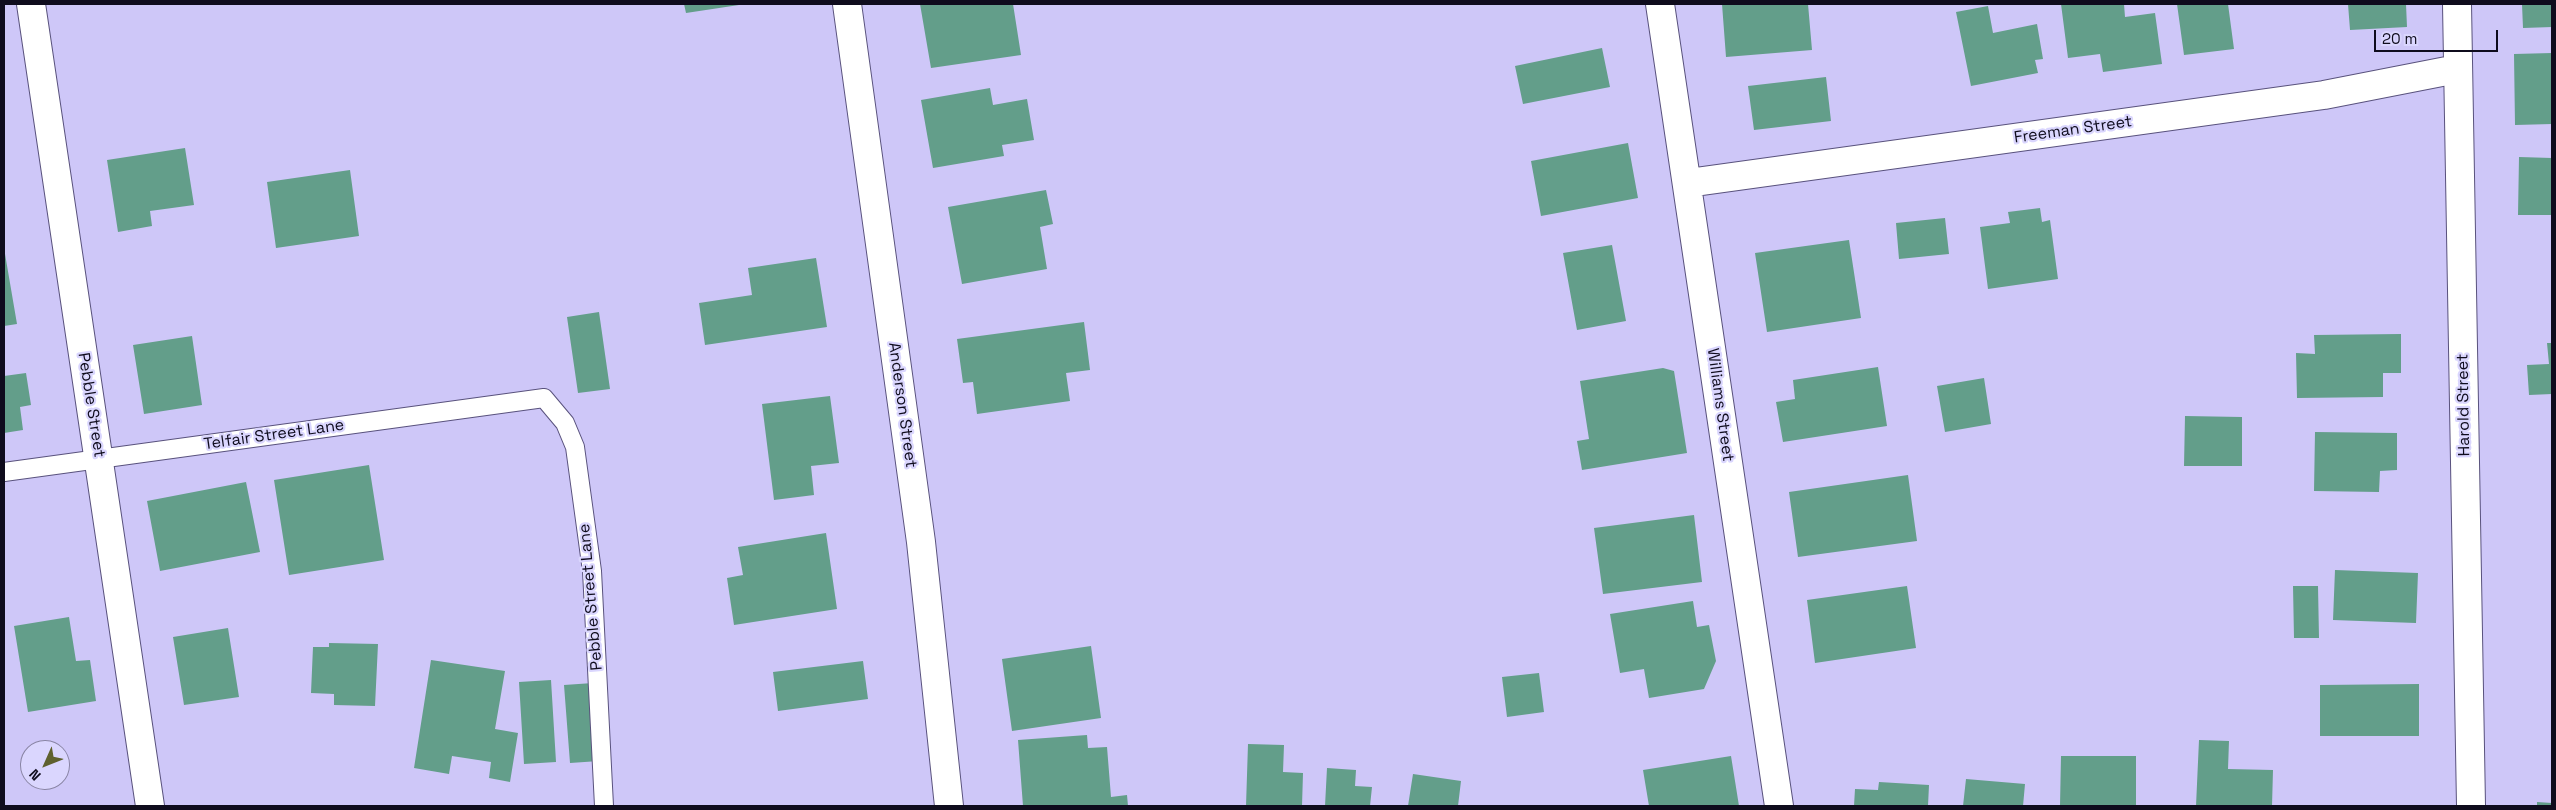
<!DOCTYPE html>
<style>
body{margin:0}
#map{position:relative;width:2556px;height:810px;overflow:hidden;background:#cec7f8;font-family:"Space Grotesk",sans-serif}
canvas{display:block}
.frame{position:absolute;inset:0;border:5px solid #0f0c1d;pointer-events:none}
.north{position:absolute;left:20px;top:740px;width:50px;height:50px;box-sizing:border-box;background:#dad6fe;border:1px solid #8985a4;border-radius:50%;rotate:226deg;font-size:14px;font-weight:700;line-height:20px;text-align:center;color:#0f0c1d}
.north::after{content:'';display:block;margin:auto;width:18px;height:22px;background:#5f612f;clip-path:polygon(50% 0,100% 100%,50% 72%,0 100%)}
.scale{position:absolute;left:2374px;top:30px;width:124px;height:22px;box-sizing:border-box;border:2px solid #0f0c1d;border-top:0;padding-left:6px;font-size:15px;line-height:18px;white-space:nowrap;color:#0f0c1d;-webkit-text-stroke:4px #dad6fe;paint-order:stroke}
</style>
<div id="map">
<canvas width="2556" height="810"></canvas>
<div class="frame"></div>
<div class="north">N</div>
<div class="scale">20 m</div>
</div>
<script>
const g = document.querySelector('canvas').getContext('2d');
g.lineJoin = 'round';
function fill(path, color) {
  g.fillStyle = color;
  g.fill(path, 'evenodd');
}
function shape(rows) {
  const path = new Path2D();
  for (const r of rows) {
    path.moveTo(r[0], r[1]);
    for (let i = 2; i < r.length; i += 2) path.lineTo(r[i], r[i + 1]);
  }
  return path;
}
function trace(path, color, width, dash) {
  g.strokeStyle = color;
  g.lineWidth = width;
  g.lineCap = dash ? 'butt' : 'round';
  g.setLineDash(dash || []);
  g.stroke(path);
}
function label(font, color, halo, rows, align = 'center') {
  g.font = font + ' "Space Grotesk",sans-serif';
  g.lineWidth = 4.5;
  g.setLineDash([]);
  g.textBaseline = 'middle';
  g.strokeStyle = halo;
  g.fillStyle = color;
  for (const [text, x, y, turn = 0] of rows) {
    g.save();
    g.translate(x, y);
    g.rotate((+turn || 0) * Math.PI / 180);
    g.textAlign = isNaN(turn) ? turn : align;
    if (halo) g.strokeText(text, 0, 0);
    g.fillText(text, 0, 0);
    g.restore();
  }
}
const building = shape([
 [684,4,739,4,739,5,686,13],
 [920,4,1013,4,1021,55,931,68],
 [1722,4,1808,4,1812,50,1726,57],
 [2061,4,2124,4,2125,17,2155,13,2162,64,2103,72,2100,54,2068,58],
 [2177,4,2228,4,2234,49,2184,55],
 [2348,4,2406,4,2407,27,2350,30],
 [2522,4,2552,4,2552,27,2523,28],
 [1988,6,1993,33,2037,24,2043,59,2035,60,2038,73,1971,86,1956,12],
 [1602,48,1610,87,1523,104,1515,66],
 [2552,53,2552,124,2515,125,2514,54],
 [1826,77,1831,121,1754,130,1748,86],
 [990,88,993,105,1027,99,1034,140,1002,145,1004,156,933,168,921,100],
 [1628,143,1638,198,1541,216,1531,161],
 [185,148,194,205,150,211,152,226,118,232,107,160],
 [2519,157,2552,158,2552,215,2518,215],
 [350,170,359,236,276,248,267,182],
 [1046,190,1053,224,1040,227,1047,269,962,284,948,207],
 [2040,208,2042,222,2050,220,2058,279,1988,289,1980,227,2010,223,2008,212],
 [1945,218,1949,254,1899,259,1896,223],
 [1849,240,1861,318,1767,332,1755,253],
 [1612,245,1626,321,1577,330,1563,253],
 [4,248,17,324,4,326],
 [816,258,827,327,705,345,699,303,752,295,748,268],
 [599,312,610,389,578,393,567,317],
 [1084,322,1090,370,1066,373,1070,401,977,414,973,382,963,383,957,339],
 [2401,334,2401,373,2383,373,2383,397,2297,398,2296,353,2315,354,2314,335],
 [192,336,202,405,144,414,133,345],
 [2547,343,2552,343,2552,394,2529,395,2527,365,2549,364],
 [1878,367,1887,426,1783,442,1776,402,1795,399,1793,380],
 [1663,368,1674,371,1687,453,1582,470,1577,441,1589,439,1580,381],
 [26,373,31,405,20,407,23,430,4,433,4,376],
 [1984,378,1991,424,1945,432,1937,386],
 [830,396,839,463,811,466,814,495,774,500,762,404],
 [2185,416,2242,417,2242,466,2184,466],
 [2315,432,2397,433,2397,470,2380,471,2379,492,2314,491],
 [369,465,384,560,289,575,274,480],
 [1908,475,1917,541,1798,557,1789,492],
 [246,482,260,552,160,571,147,501],
 [1694,515,1702,582,1603,594,1594,528],
 [826,533,837,609,734,625,727,578,743,575,738,547],
 [2335,570,2418,573,2416,623,2333,620],
 [1907,586,1916,648,1815,663,1807,600],
 [2293,586,2318,586,2319,638,2294,638],
 [1693,601,1697,627,1709,625,1716,661,1704,689,1649,698,1644,669,1620,673,1610,614],
 [69,617,76,661,90,660,96,701,28,712,14,626],
 [228,628,239,697,184,705,173,637],
 [329,643,378,644,375,706,334,705,334,694,311,693,313,647,329,647],
 [1091,646,1101,718,1012,731,1002,659],
 [431,660,505,671,495,729,518,733,510,782,489,778,491,762,452,756,449,774,414,768],
 [863,661,868,699,778,711,773,672],
 [1539,673,1544,712,1507,717,1502,677],
 [551,680,556,762,524,764,519,682],
 [593,683,599,761,570,763,564,685],
 [2419,684,2419,736,2320,736,2320,685],
 [1087,735,1088,748,1107,747,1111,797,1127,795,1128,806,1023,806,1018,740],
 [2199,740,2229,741,2228,769,2273,770,2272,806,2196,806],
 [1248,744,1284,745,1283,772,1303,773,1302,806,1246,806],
 [1731,756,1739,806,1649,806,1643,770],
 [2061,756,2136,756,2136,806,2060,806],
 [1327,768,1356,770,1355,786,1372,787,1370,806,1325,806],
 [1413,774,1461,781,1458,806,1408,806],
 [1966,779,2025,784,2023,806,1963,806],
 [1879,782,1929,785,1928,806,1854,806,1855,789,1878,790],
 [2537,802,2552,803,2552,806,2537,806]
]);
const service = shape([
 [4,472,544,398,565,423,575,447,592,571,604,806]
]);
const minor = shape([
 [31,4,150,806],
 [847,4,921,542,949,806],
 [1660,4,1779,806],
 [2457,4,2471,806],
 [1688,183,2324,95,2457,69]
]);
const streetNames = [
 ["Freeman Street",2073,130,-8],
 ["Pebble Street",91,405,81],
 ["Anderson Street",902,405,82],
 ["Williams Street",1720,405,82],
 ["Harold Street",2464,405,-91],
 ["Telfair Street Lane",274,435,-8],
 ["Pebble Street Lane",591,597,-95]
];
fill(building, '#639e8a');
trace(service, '#59527d', 20);
trace(minor, '#59527d', 30);
trace(service, '#fff', 18);
trace(minor, '#fff', 28);
label('16px', '#0f0c1d', '#dad6fe', streetNames);
</script>
